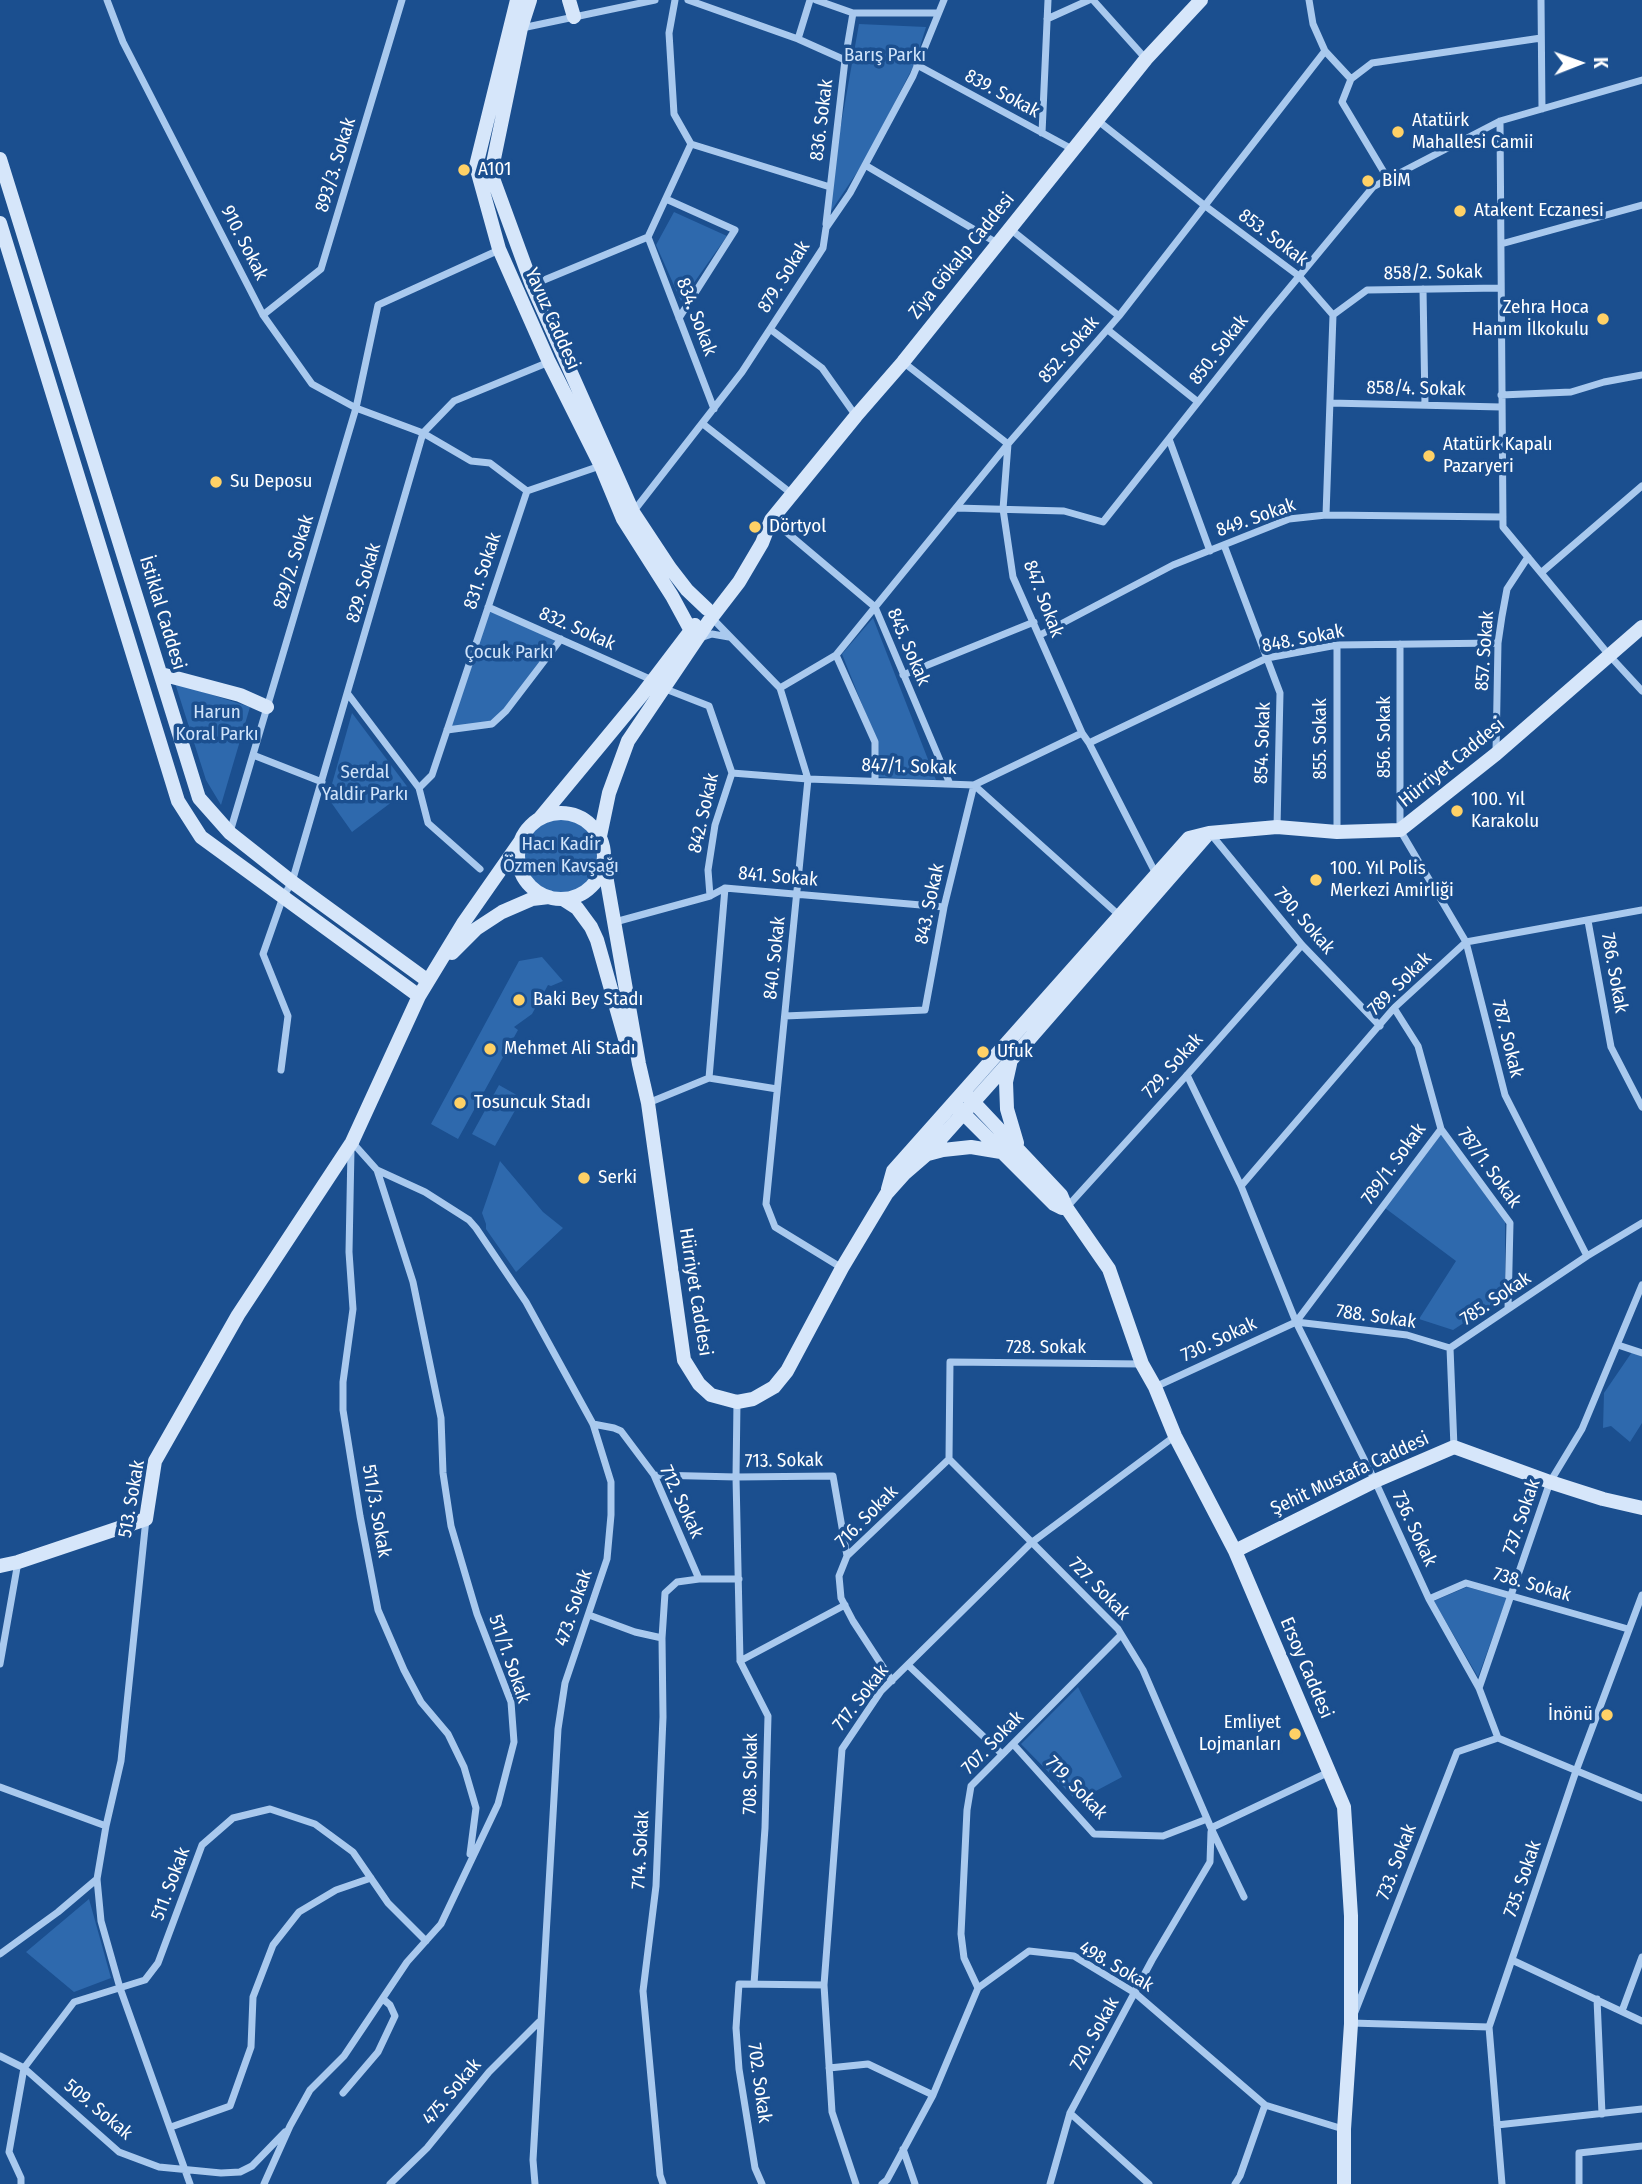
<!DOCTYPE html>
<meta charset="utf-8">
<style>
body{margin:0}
#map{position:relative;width:1642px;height:2184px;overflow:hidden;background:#1b4f8f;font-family:"Fira Sans Condensed",sans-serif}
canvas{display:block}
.north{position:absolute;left:1544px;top:28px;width:70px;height:70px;-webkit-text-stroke:5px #1b4f8f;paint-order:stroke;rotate:89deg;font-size:19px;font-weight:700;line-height:28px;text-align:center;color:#fff}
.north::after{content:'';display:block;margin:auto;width:24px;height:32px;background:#fff;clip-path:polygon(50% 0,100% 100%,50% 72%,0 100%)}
</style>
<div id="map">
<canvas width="1642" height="2184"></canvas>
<div class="north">K</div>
</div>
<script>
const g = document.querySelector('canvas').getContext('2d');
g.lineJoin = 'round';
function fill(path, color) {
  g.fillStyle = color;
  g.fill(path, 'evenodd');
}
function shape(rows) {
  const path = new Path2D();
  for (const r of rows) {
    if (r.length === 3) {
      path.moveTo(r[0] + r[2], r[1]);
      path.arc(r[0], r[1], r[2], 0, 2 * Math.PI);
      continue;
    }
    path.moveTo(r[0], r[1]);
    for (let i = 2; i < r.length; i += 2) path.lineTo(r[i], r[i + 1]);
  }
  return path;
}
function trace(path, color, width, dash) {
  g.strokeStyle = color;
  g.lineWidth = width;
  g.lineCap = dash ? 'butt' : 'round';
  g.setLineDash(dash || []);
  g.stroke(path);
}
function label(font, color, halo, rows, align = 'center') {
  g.font = font + ' "Fira Sans Condensed",sans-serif';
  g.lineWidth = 7;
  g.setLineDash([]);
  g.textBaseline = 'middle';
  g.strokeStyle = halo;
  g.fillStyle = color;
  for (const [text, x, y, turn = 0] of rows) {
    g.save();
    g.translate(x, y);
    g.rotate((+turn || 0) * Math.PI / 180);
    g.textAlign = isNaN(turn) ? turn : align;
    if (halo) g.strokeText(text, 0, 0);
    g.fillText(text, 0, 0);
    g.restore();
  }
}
const green = shape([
 [859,24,926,27,915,63,864,162,831,211,830,187],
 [674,212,727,236,681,301,656,245],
 [488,607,561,639,492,724,447,730],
 [873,618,936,780,878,777,877,742,842,654],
 [175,683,250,707,221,805,206,780],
 [352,713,409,789,352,832,328,798],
 [561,856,43],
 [542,957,563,981,551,986,548,985,532,1014,514,1027,518,1030,458,1139,431,1124,519,961],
 [499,1085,522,1098,495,1146,472,1134],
 [1441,1134,1505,1222,1505,1296,1453,1330,1419,1319,1456,1261,1385,1208],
 [500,1161,543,1212,563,1228,516,1272,486,1229,486,1224,482,1213],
 [1632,1352,1642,1357,1642,1423,1630,1442,1611,1426,1603,1428,1604,1393],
 [1467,1587,1507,1598,1478,1677,1434,1601],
 [1078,1687,1122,1777,1077,1801,1021,1744],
 [89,1899,111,1978,74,1992,26,1952]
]);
const street = shape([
 [107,0,123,42,263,315,312,384,356,408,423,433,471,461,490,463,527,491],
 [688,0,798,39,845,60],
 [816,0,853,13,938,13],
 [1093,0,1146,59],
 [1541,0,1542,109],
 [1047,19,1089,0],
 [522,28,655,0],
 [798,39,810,0],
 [917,65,1072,149],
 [1351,79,1372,63,1541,38],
 [1097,120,1204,205,1299,276,1333,315,1326,515],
 [1500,121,1503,527,1609,655,1642,691],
 [1042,133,1048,0],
 [691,144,830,187],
 [865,165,997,243],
 [1388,179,1500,121,1642,80],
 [666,199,735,230,679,318],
 [826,224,845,60,853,13],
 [1009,228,1119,316],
 [648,237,691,144,674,114,669,33,675,0],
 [648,237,714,409],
 [1501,244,1642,205],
 [532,285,648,237],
 [1423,289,1425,405],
 [263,315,321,269,402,0],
 [1333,315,1367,290,1500,288],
 [770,329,822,368,856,416],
 [1108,330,1198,402],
 [903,362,1008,444,1003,509,1013,577,1082,733,1089,743,1156,874],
 [1501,395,1571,392,1604,382,1642,375],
 [1330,403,1501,407],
 [703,424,792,494],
 [1169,439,1210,551],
 [956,508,1064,511,1103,522,1267,315,1373,187,1388,179,1342,102,1351,79,1325,51,1313,24,1309,0],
 [633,512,742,372,823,248,826,228,850,193,913,76,944,0],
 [772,520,875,607,950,784],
 [1224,545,1280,693,1277,827],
 [1542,572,1642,486],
 [488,607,652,680],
 [710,616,780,688,808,779,766,1204,775,1227,842,1268],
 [1040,635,1173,565,1289,519,1326,515,1503,517],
 [700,638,712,634,729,637],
 [1400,644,1400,830,1466,942,1505,1095,1587,1256],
 [836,655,875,742,875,781],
 [903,675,1034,622],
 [663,688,709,706,732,773,715,825,708,870,710,896],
 [780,688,836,655,1008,444,1119,316,1325,51],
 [348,694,419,788,432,775,527,491,600,466],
 [447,730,492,724,506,711,561,639],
 [1089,743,1267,658,1337,645,1498,643],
 [1496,752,1498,643,1502,616,1507,589,1528,557],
 [253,755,322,782],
 [732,773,808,779,974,785,1120,916],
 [419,788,428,823,480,869],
 [230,832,356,408,378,305,499,250],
 [1337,832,1337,645],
 [1210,833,1302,945,1380,1026],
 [1588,921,1611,1047,1642,1107],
 [615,922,710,896,725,888,944,907],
 [785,1016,925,1010,944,907,974,785,1082,733],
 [281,1070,288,1016,263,954,283,897,292,882,423,433,454,401,549,362],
 [1187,1075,1241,1186,1296,1322,1375,1481,1429,1599,1479,1688,1498,1738,1642,1798],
 [709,1078,725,888],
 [648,1103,709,1078,777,1089],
 [1441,1129,1510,1223,1508,1309],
 [352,1142,377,1170,425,1192,469,1220,476,1228,526,1302,593,1424,611,1482,611,1515,607,1559,565,1683,558,1729,533,2160,535,2184],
 [351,1149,349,1252,353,1309,343,1382,343,1410,360,1516,378,1610,404,1670,421,1702,448,1734,464,1767,476,1808,470,1854],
 [1241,1186,1394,1008,1466,942,1642,910],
 [1067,1207,1187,1075,1302,945],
 [1296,1322,1407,1335,1450,1348],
 [1618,1345,1642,1353],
 [1142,1364,950,1362,949,1459,1118,1629,1143,1670,1211,1828,1244,1897],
 [1155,1387,1296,1322,1441,1129,1418,1046,1394,1008],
 [737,1402,736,1477,740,1661,768,1716,765,1828,754,1984],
 [593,1424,614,1428,621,1431,654,1475,699,1579],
 [1454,1447,1450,1348,1587,1256,1642,1223],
 [654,1475,736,1477,833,1476,847,1556],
 [146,1519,121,1761,106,1826,97,1879,101,1921,120,1988,190,2184],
 [1429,1599,1466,1583,1628,1629],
 [589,1615,635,1632,662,1638],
 [740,1661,845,1605],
 [0,1664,18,1562],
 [908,1665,1002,1754],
 [892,1681,853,1621,841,1598,839,1576,847,1556,949,1459],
 [1479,1688,1550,1482,1582,1429,1642,1285],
 [1013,1744,1094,1834,1163,1836,1207,1819],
 [0,1787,106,1826],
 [1211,1828,1329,1772],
 [0,1954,58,1912,97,1879],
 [1512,1960,1642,2021],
 [978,1988,964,1958,961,1934,967,1810,971,1786,1121,1635],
 [1597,1999,1602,2114],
 [1622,2011,1642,1957],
 [1355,2012,1457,1752,1498,1738],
 [1351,2023,1489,2027],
 [0,2056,24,2068,119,2152,159,2167,221,2173,240,2172,252,2166,285,2132],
 [829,2068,868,2064,933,2095],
 [343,2093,378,2052,395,2016,390,2005,383,1999],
 [1070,2113,1149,2184],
 [1497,2125,1642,2109],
 [171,2127,230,2106,251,2047,253,1997,273,1945,299,1912,336,1890,371,1878],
 [903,2149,915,2184],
 [21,2184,21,2178,9,2152,24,2068,74,2002,145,1980,158,1963,202,1845,233,1818,270,1809,315,1824,353,1852,388,1903,426,1941],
 [264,2184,290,2126,310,2090,344,2056,407,1962,441,1924,498,1804,514,1742,511,1702,477,1614,451,1526,443,1473,441,1418,413,1282,377,1170],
 [390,2184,427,2148,489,2072,539,2022],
 [663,2184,660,2175,643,1991,656,1886,663,1717,662,1638,665,1593,677,1582,699,1579,739,1579],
 [762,2184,755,2168,739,2069,736,2028,739,1984,824,1985],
 [856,2184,832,2112,824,1985,842,1749,881,1691,1031,1543,1175,1436],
 [882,2184,887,2180,933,2095,978,1988,1029,1951,1074,1956,1135,1993,1265,2105,1343,2129],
 [1050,2184,1070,2113,1152,1960,1210,1862,1211,1832],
 [1235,2184,1240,2176,1265,2105],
 [1502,2184,1489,2027,1576,1771,1642,1595],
 [1579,2184,1579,2153,1642,2146]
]);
const secondary = shape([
 [517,0,476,166,499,249,549,362,601,466,623,519,672,596,691,631],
 [530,0,521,28,491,173,532,285,633,512,670,568,687,590,707,609],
 [569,0,574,17],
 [0,159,199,798,230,833,292,882,428,981],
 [0,223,178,801,201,837,419,996],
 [161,674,240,695,267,707],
 [561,856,43],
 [540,818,641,696,695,625],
 [600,836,609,793,628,741,709,621,739,582,762,543,771,520,856,416,903,362,1146,59,1201,0],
 [604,864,639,1064,648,1103,684,1360,699,1384,711,1395,737,1402,753,1399,774,1387,787,1371,842,1268,887,1193,904,1174,926,1155,1011,1060,1209,833],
 [563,899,577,908,591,927,597,940,626,1042,631,1050],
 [452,953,476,929,502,912,532,899,549,897],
 [1010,1064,1006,1082,1007,1109,1017,1143],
 [964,1092,1061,1195,1066,1207,1109,1269,1142,1364,1155,1387,1175,1436,1235,1551,1344,1807,1351,1916,1351,2024,1344,2129,1344,2184],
 [958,1108,1054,1204,1062,1208,1066,1207],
 [928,1154,943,1150,971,1147,1001,1152],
 [888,1189,893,1171,1189,838,1209,833,1277,827,1337,832,1400,830,1496,754,1642,627],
 [1235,1551,1375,1481,1454,1447,1550,1482,1603,1499,1642,1508],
 [0,1566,18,1562,146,1519,155,1461,238,1315,352,1142,419,996,464,922,522,839]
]);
const markers = [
 [1398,132,7,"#ffd166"],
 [464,170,7,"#ffd166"],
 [1368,181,7,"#ffd166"],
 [1460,211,7,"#ffd166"],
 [1603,319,7,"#ffd166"],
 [1429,456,7,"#ffd166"],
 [216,482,7,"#ffd166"],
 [755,527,7,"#ffd166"],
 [1457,811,7,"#ffd166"],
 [1316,880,7,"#ffd166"],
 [519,1000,7,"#ffd166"],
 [490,1049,7,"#ffd166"],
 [983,1052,7,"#ffd166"],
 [460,1103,7,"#ffd166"],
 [584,1178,7,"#ffd166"],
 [1607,1715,7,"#ffd166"],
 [1295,1734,7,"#ffd166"]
];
const parkNames = [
 ["Barış Parkı",885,56],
 ["Çocuk Parkı",509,653],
 ["Harun",217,713],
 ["Koral Parkı",217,735],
 ["Serdal",365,773],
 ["Yaldir Parkı",365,795],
 ["Hacı Kadir",561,845],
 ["Özmen Kavşağı",561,867]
];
const streetNames = [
 ["839. Sokak",1002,94,28],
 ["836. Sokak",822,120,-83],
 ["893/3. Sokak",336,165,-73],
 ["853. Sokak",1273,238,37],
 ["910. Sokak",244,243,63],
 ["Ziya Gökalp Caddesi",962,256,-51],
 ["858/2. Sokak",1433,273,-1],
 ["879. Sokak",784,277,-58],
 ["834. Sokak",696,317,69],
 ["Yavuz Caddesi",552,319,66],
 ["852. Sokak",1069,350,-49],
 ["850. Sokak",1219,350,-52],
 ["858/4. Sokak",1416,389,1],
 ["849. Sokak",1256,518,-19],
 ["829/2. Sokak",294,562,-73],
 ["831. Sokak",483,571,-71],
 ["829. Sokak",364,583,-74],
 ["847. Sokak",1043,599,69],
 ["İstiklal Caddesi",162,613,73],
 ["832. Sokak",577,629,24],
 ["848. Sokak",1303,639,-11],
 ["845. Sokak",908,647,67],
 ["857. Sokak",1485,651,-86],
 ["856. Sokak",1385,737,-90],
 ["855. Sokak",1321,739,-90],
 ["854. Sokak",1263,743,-88],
 ["Hürriyet Caddesi",1452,763,-39],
 ["847/1. Sokak",909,767,2],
 ["842. Sokak",704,813,-77],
 ["841. Sokak",778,877,5],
 ["843. Sokak",930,904,-78],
 ["790. Sokak",1304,921,49],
 ["840. Sokak",775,958,-84],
 ["786. Sokak",1614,973,80],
 ["789. Sokak",1400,984,-45],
 ["787. Sokak",1507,1039,76],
 ["729. Sokak",1173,1066,-48],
 ["789/1. Sokak",1394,1164,-54],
 ["787/1. Sokak",1489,1168,54],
 ["Hürriyet Caddesi",695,1292,81],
 ["785. Sokak",1496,1299,-34],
 ["788. Sokak",1376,1317,8],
 ["730. Sokak",1219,1340,-25],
 ["728. Sokak",1046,1348],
 ["713. Sokak",784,1461,-1],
 ["Şehit Mustafa Caddesi",1350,1474,-25],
 ["513. Sokak",132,1499,-80],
 ["712. Sokak",681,1502,65],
 ["511/3. Sokak",376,1511,80],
 ["716. Sokak",867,1517,-45],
 ["737. Sokak",1522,1517,-71],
 ["736. Sokak",1414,1529,65],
 ["738. Sokak",1532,1585,16],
 ["727. Sokak",1099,1589,46],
 ["473. Sokak",574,1608,-71],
 ["511/1. Sokak",509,1659,71],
 ["Ersoy Caddesi",1306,1668,67],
 ["717. Sokak",861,1698,-52],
 ["707. Sokak",993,1743,-46],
 ["708. Sokak",751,1774,-89],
 ["719. Sokak",1076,1788,46],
 ["714. Sokak",641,1850,-87],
 ["733. Sokak",1397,1862,-69],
 ["735. Sokak",1523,1879,-71],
 ["511. Sokak",171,1884,-69],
 ["498. Sokak",1116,1967,30],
 ["720. Sokak",1095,2034,-61],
 ["702. Sokak",759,2083,82],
 ["475. Sokak",452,2092,-50],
 ["509. Sokak",98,2110,40]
];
const poiNames = [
 ["Atatürk",1412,121],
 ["Mahallesi Camii",1412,143],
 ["A101",478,170],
 ["BİM",1382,181],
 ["Atakent Eczanesi",1474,211],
 ["Zehra Hoca",1589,308,"right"],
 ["Hanım İlkokulu",1589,330,"right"],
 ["Atatürk Kapalı",1443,445],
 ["Pazaryeri",1443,467],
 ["Su Deposu",230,482],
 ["Dörtyol",769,527],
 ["100. Yıl",1471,800],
 ["Karakolu",1471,822],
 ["100. Yıl Polis",1330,869],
 ["Merkezi Amirliği",1330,891],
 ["Baki Bey Stadı",533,1000],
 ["Mehmet Ali Stadı",504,1049],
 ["Ufuk",997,1052],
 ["Tosuncuk Stadı",474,1103],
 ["Serki",598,1178],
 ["İnönü",1593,1715,"right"],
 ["Emliyet",1281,1723,"right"],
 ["Lojmanları",1281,1745,"right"]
];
fill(green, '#2e69ad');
trace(street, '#a9c9ee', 7);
trace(secondary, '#d6e6fa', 14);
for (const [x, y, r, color] of markers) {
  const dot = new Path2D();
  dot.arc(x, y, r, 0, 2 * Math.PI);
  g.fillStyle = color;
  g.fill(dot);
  trace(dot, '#1b4f8f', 2.5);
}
label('19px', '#cfe3fa', '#1b4f8f', parkNames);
label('19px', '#fff', '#1b4f8f', streetNames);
label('19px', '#fff', '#1b4f8f', poiNames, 'left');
</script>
